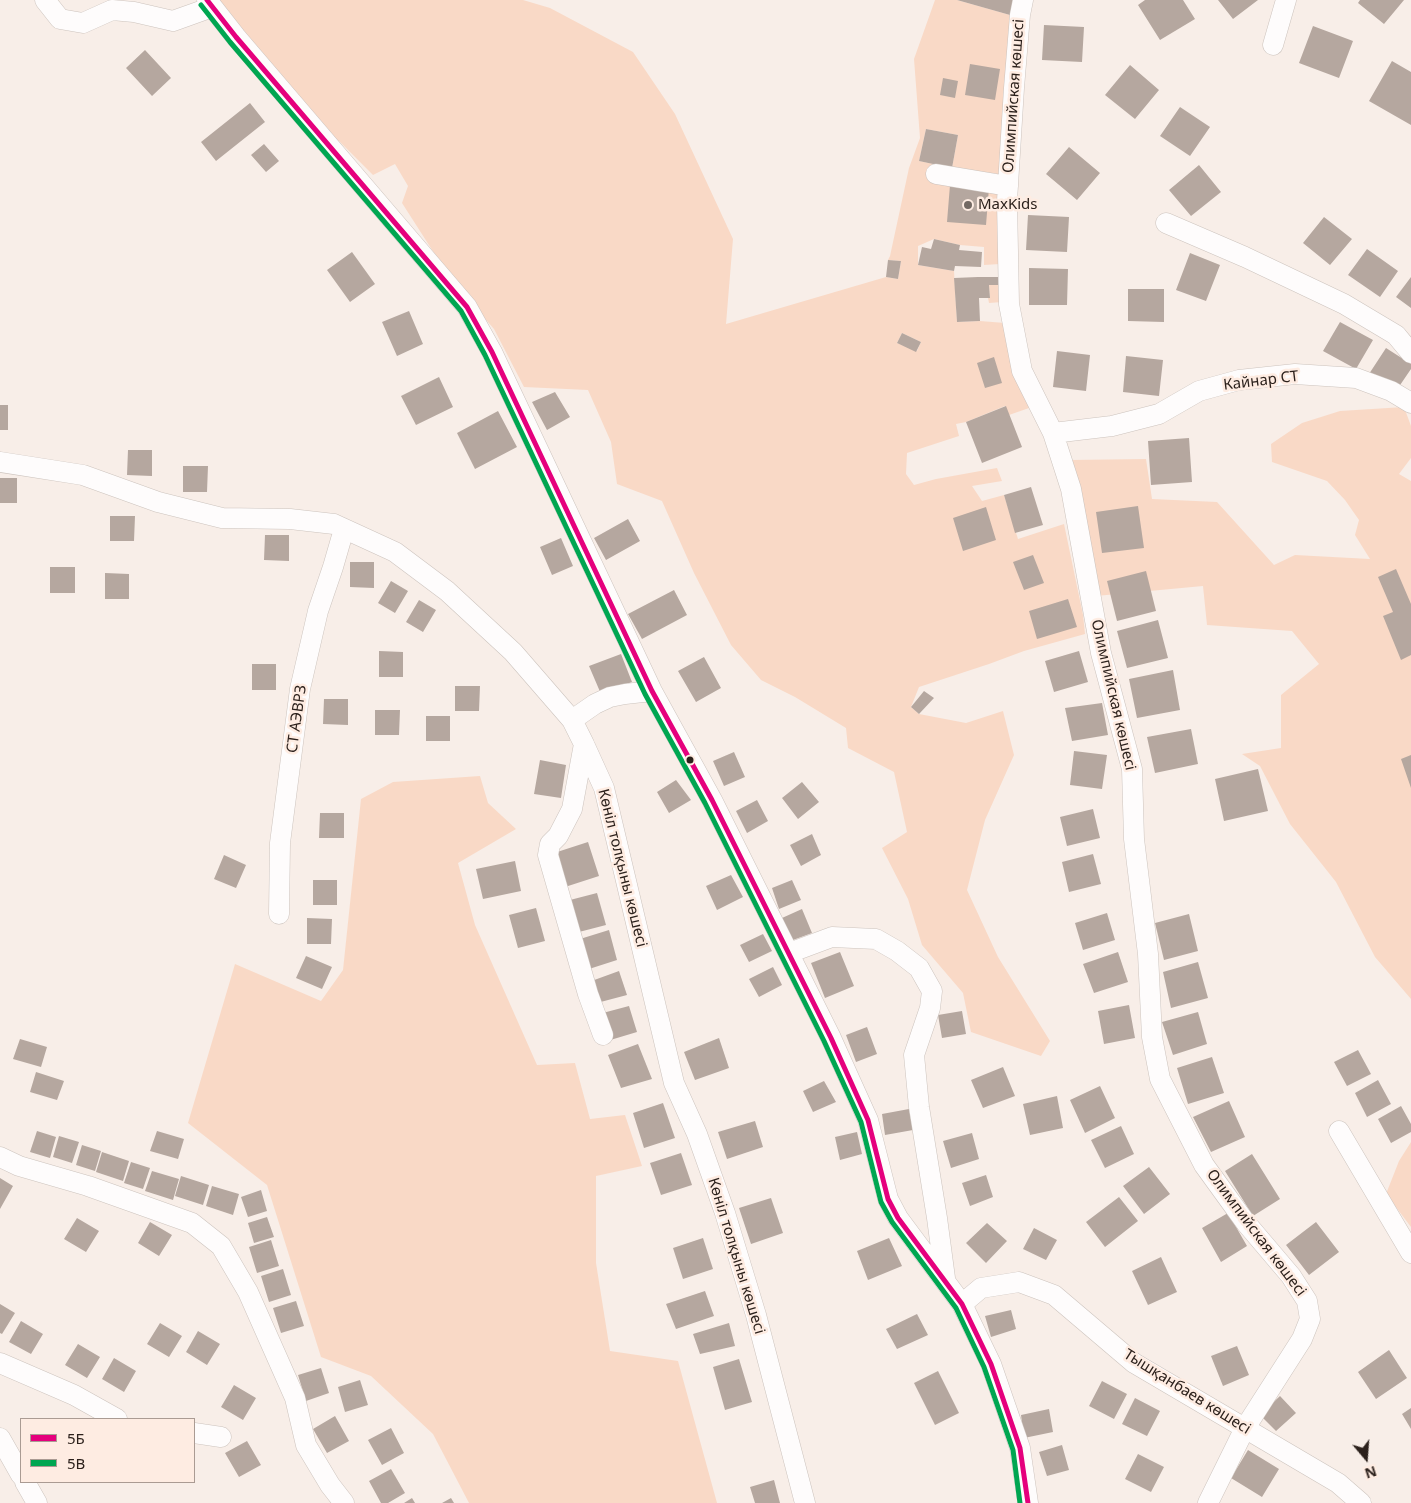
<!DOCTYPE html>
<meta charset="utf-8">
<style>
body{margin:0}
#map{position:relative;width:1411px;height:1503px;overflow:hidden;background:#f8eee8;font-family:"Noto Sans",sans-serif}
canvas{display:block}
.legend{position:absolute;left:20px;top:1418px;width:175px;height:65px;box-sizing:border-box;background:#feece2;border:1px solid #aa9b93;margin:0;padding:6px 9px;list-style:none;font-size:15px;color:#2c211c}
.legend li{display:flex;align-items:center;gap:10px;height:25px}
.legend b{width:25px;border:1px solid #aa9b93}
.north{position:absolute;left:1341px;top:1433px;width:50px;height:50px;-webkit-text-stroke:4px #feece2;paint-order:stroke;rotate:162deg;font-size:14px;font-weight:700;line-height:20px;text-align:center;color:#2c211c}
.north::after{content:'';display:block;margin:auto;width:18px;height:22px;background:#2c211c;clip-path:polygon(50% 0,100% 100%,50% 72%,0 100%)}
</style>
<div id="map">
<canvas width="1411" height="1503"></canvas>
<ul class="legend">
<li><b style="height:6px;background:#e5007d"></b>5Б</li>
<li><b style="height:6px;background:#00a651"></b>5В</li>
</ul>
<div class="north">N</div>
</div>
<script>
const g = document.querySelector('canvas').getContext('2d');
g.lineJoin = 'round';
function fill(path, color) {
  g.fillStyle = color;
  g.fill(path, 'evenodd');
}
function shape(rows) {
  const path = new Path2D();
  for (const r of rows) {
    path.moveTo(r[0], r[1]);
    for (let i = 2; i < r.length; i += 2) path.lineTo(r[i], r[i + 1]);
  }
  return path;
}
function trace(path, color, width, dash) {
  g.strokeStyle = color;
  g.lineWidth = width;
  g.lineCap = dash ? 'butt' : 'round';
  g.setLineDash(dash || []);
  g.stroke(path);
}
function label(font, color, halo, rows, align = 'center') {
  g.font = font + ' "Noto Sans",sans-serif';
  g.lineWidth = 5;
  g.setLineDash([]);
  g.textBaseline = 'middle';
  g.strokeStyle = halo;
  g.fillStyle = color;
  for (const [text, x, y, turn = 0] of rows) {
    g.save();
    g.translate(x, y);
    g.rotate((+turn || 0) * Math.PI / 180);
    g.textAlign = isNaN(turn) ? turn : align;
    if (halo) g.strokeText(text, 0, 0);
    g.fillText(text, 0, 0);
    g.restore();
  }
}
const green = shape([
 [206,0,523,0,550,8,633,52,675,114,733,239,726,324,886,277,898,279,901,261,888,260,890,256,909,168,920,138,914,59,935,0,957,0,1010,15,1005,175,952,168,958,135,926,129,919,161,934,164,933,178,1001,191,1000,264,984,265,984,247,960,245,934,239,918,246,918,265,954,271,957,322,980,321,1005,323,1011,351,1029,408,1009,415,1005,406,966,422,956,424,959,436,907,453,906,474,914,485,936,479,997,468,1002,481,972,486,982,501,1004,495,1018,539,1064,524,1083,615,1085,634,1024,651,989,664,919,687,911,707,919,714,966,723,1003,711,1014,755,985,820,967,890,998,957,1050,1041,1041,1056,971,1032,963,993,922,945,908,899,882,848,907,832,894,772,848,748,846,728,795,697,761,680,731,645,694,573,662,501,617,484,611,442,588,390,524,387,494,329,452,281,402,203,408,186,395,164,373,175,339,141,317,145],
 [902,333,921,342,917,351,897,343],
 [989,285,1001,285,1002,302,989,303,988,298,990,298],
 [1404,407,1411,426,1411,458,1399,474,1411,481,1411,999,1375,957,1336,882,1290,824,1260,766,1242,754,1281,748,1281,695,1319,664,1292,631,1207,625,1203,586,1096,596,1070,460,1146,459,1152,499,1217,502,1274,565,1295,555,1370,559,1355,535,1359,520,1345,500,1327,481,1272,462,1271,444,1302,423,1340,411],
 [480,776,488,803,516,829,458,863,475,925,537,1065,575,1063,590,1119,625,1115,642,1166,596,1176,596,1263,610,1351,678,1361,717,1503,469,1503,433,1434,371,1376,321,1357,267,1185,188,1123,235,964,321,1001,343,970,361,799,393,782],
 [1411,1142,1411,1227,1386,1194,1399,1161]
]);
const building = shape([
 [957,0,1014,0,1010,15],
 [1145,0,1183,0,1195,19,1160,40,1138,5],
 [1218,0,1258,0,1233,19],
 [1360,0,1404,0,1384,24,1358,3],
 [1044,25,1084,27,1082,62,1042,60],
 [1313,26,1353,41,1339,78,1299,63],
 [145,50,171,78,152,96,126,68],
 [1392,61,1411,72,1411,125,1369,101],
 [970,64,1000,69,995,100,965,95],
 [1130,65,1159,90,1135,119,1105,95],
 [943,78,958,81,955,98,940,95],
 [250,103,265,122,216,161,201,142],
 [1180,107,1210,127,1190,156,1160,136],
 [926,129,958,135,952,168,919,161],
 [264,144,279,161,266,172,251,155],
 [1069,147,1100,173,1077,200,1046,174],
 [1199,165,1221,192,1191,216,1169,190],
 [950,185,989,188,986,225,947,222],
 [1028,215,1069,217,1067,252,1026,250],
 [1324,217,1352,239,1330,265,1303,243],
 [934,239,960,245,959,250,982,252,981,267,955,266,954,271,918,265,922,247,931,249],
 [1367,249,1398,271,1380,297,1348,275],
 [352,252,375,284,350,302,327,270],
 [1190,253,1220,265,1206,301,1176,290],
 [888,260,901,261,898,279,886,277],
 [1029,268,1068,269,1067,305,1029,305],
 [978,277,1001,277,1001,285,989,285,990,298,979,298,980,321,957,322,954,278],
 [1411,277,1411,308,1396,297],
 [1128,289,1164,289,1164,322,1128,321],
 [409,311,423,344,397,356,382,322],
 [1340,322,1373,340,1356,369,1323,351],
 [902,333,921,342,916,352,897,343],
 [1386,348,1411,364,1411,369,1396,391,1369,374],
 [1057,351,1090,355,1086,391,1053,387],
 [1126,356,1163,360,1159,396,1123,392],
 [994,357,1002,383,985,388,977,363],
 [439,377,453,407,416,425,401,396],
 [555,392,570,417,547,430,532,402],
 [0,405,8,405,8,430,0,430],
 [1006,406,1022,447,982,463,966,422],
 [498,411,517,447,475,469,457,433],
 [1189,438,1192,482,1151,485,1148,441],
 [128,450,152,450,152,476,127,475],
 [183,466,208,466,207,492,183,492],
 [0,478,17,478,17,503,0,503],
 [1031,487,1043,525,1015,533,1004,495],
 [1138,506,1144,548,1102,553,1096,512],
 [986,507,996,540,963,551,953,518],
 [110,516,135,516,134,541,110,541],
 [628,519,640,541,606,560,594,538],
 [265,535,289,535,289,561,264,560],
 [561,538,573,566,552,575,540,547],
 [1033,555,1044,583,1024,590,1013,562],
 [350,562,374,562,374,588,350,587],
 [50,567,75,567,75,593,50,593],
 [1396,569,1411,604,1411,655,1401,660,1383,616,1393,612,1378,577],
 [1146,571,1156,611,1117,621,1107,581],
 [105,573,129,574,129,599,105,599],
 [391,581,408,591,395,613,378,603],
 [674,590,687,615,642,639,628,614],
 [1068,599,1077,627,1037,639,1029,611],
 [419,600,436,610,423,632,406,622],
 [1158,620,1168,658,1127,668,1117,631],
 [379,651,403,652,403,677,379,677],
 [1079,651,1088,682,1054,692,1045,661],
 [621,654,632,682,601,694,589,666],
 [704,657,721,688,696,702,678,671],
 [252,664,276,664,276,690,252,690],
 [1173,670,1180,710,1137,718,1129,679],
 [455,686,480,686,479,711,455,711],
 [924,691,934,698,919,714,911,707],
 [324,699,348,699,348,725,323,724],
 [1102,703,1108,735,1072,741,1065,708],
 [375,710,400,710,399,735,375,735],
 [426,716,450,716,450,741,426,741],
 [1191,729,1198,764,1155,773,1147,737],
 [1074,751,1107,755,1102,789,1070,785],
 [734,752,745,777,724,786,713,761],
 [1411,755,1411,788,1401,759],
 [540,760,566,765,561,798,534,794],
 [1258,769,1268,811,1224,821,1215,779],
 [676,780,691,800,669,813,657,792],
 [802,782,819,802,798,819,782,798],
 [757,800,768,821,747,833,736,811],
 [1093,809,1100,838,1067,846,1060,817],
 [320,813,344,813,344,838,319,838],
 [812,834,821,855,801,866,790,845],
 [588,842,599,876,565,887,554,853],
 [1093,854,1101,884,1069,892,1062,862],
 [224,855,246,865,236,888,214,879],
 [515,861,521,891,483,899,476,869],
 [731,875,743,897,717,910,706,886],
 [313,880,337,880,337,905,313,905],
 [792,880,801,900,779,909,772,888],
 [597,893,606,925,579,932,570,900],
 [536,908,545,941,518,948,509,915],
 [802,909,812,933,793,940,782,918],
 [1107,913,1115,940,1083,950,1075,923],
 [1189,914,1198,951,1164,960,1155,923],
 [307,918,332,919,331,944,307,944],
 [609,930,617,960,589,969,580,939],
 [763,934,772,951,749,962,740,945],
 [840,952,854,986,825,998,811,963],
 [1118,952,1128,982,1094,993,1083,964],
 [306,956,332,967,322,989,296,978],
 [1198,962,1208,998,1171,1008,1163,972],
 [773,967,782,985,759,997,749,979],
 [619,971,627,995,593,1004,586,983],
 [1129,1005,1135,1038,1104,1044,1098,1011],
 [629,1006,637,1032,607,1041,599,1014],
 [962,1011,966,1034,942,1038,938,1015],
 [1198,1012,1207,1044,1173,1055,1162,1022],
 [867,1027,877,1054,856,1062,846,1035],
 [719,1038,729,1068,695,1080,684,1052],
 [20,1039,47,1047,41,1067,13,1059],
 [638,1044,652,1079,621,1088,608,1055],
 [1358,1050,1371,1074,1347,1086,1334,1062],
 [1212,1057,1224,1093,1188,1104,1177,1068],
 [1003,1067,1015,1096,983,1108,971,1080],
 [36,1072,64,1081,57,1100,30,1092],
 [1378,1080,1391,1104,1367,1117,1355,1093],
 [824,1081,836,1102,813,1112,803,1091],
 [1100,1086,1115,1118,1085,1133,1070,1100],
 [1057,1096,1063,1128,1030,1135,1023,1104],
 [1229,1101,1245,1137,1211,1152,1193,1117],
 [663,1103,675,1138,644,1148,633,1113],
 [1401,1106,1411,1124,1411,1132,1391,1143,1378,1119],
 [909,1109,913,1130,885,1135,882,1114],
 [755,1121,763,1147,727,1159,718,1132],
 [1121,1126,1134,1154,1105,1168,1091,1140],
 [37,1131,56,1137,50,1158,30,1152],
 [157,1131,184,1139,178,1159,150,1151],
 [857,1132,862,1154,840,1160,835,1137],
 [972,1133,979,1159,951,1168,943,1141],
 [59,1136,79,1142,72,1163,53,1157],
 [82,1145,101,1151,95,1171,76,1165],
 [102,1152,129,1161,123,1181,96,1172],
 [681,1153,692,1185,661,1195,650,1163],
 [1252,1154,1280,1199,1253,1216,1225,1171],
 [131,1162,150,1168,143,1189,124,1183],
 [1149,1167,1170,1194,1144,1214,1123,1186],
 [152,1171,179,1179,173,1200,145,1191],
 [986,1175,993,1197,970,1206,962,1183],
 [181,1176,209,1185,203,1205,175,1196],
 [0,1178,13,1186,0,1209],
 [212,1186,239,1194,233,1215,206,1206],
 [261,1190,267,1211,248,1217,241,1197],
 [1119,1197,1138,1221,1105,1247,1086,1222],
 [771,1198,783,1233,751,1244,739,1208],
 [1228,1213,1247,1246,1221,1262,1202,1228],
 [267,1217,274,1237,254,1243,248,1223],
 [77,1218,99,1231,86,1252,64,1239],
 [150,1222,172,1235,159,1256,138,1243],
 [1316,1222,1339,1252,1309,1275,1286,1245],
 [987,1223,1007,1241,986,1263,966,1243],
 [1034,1228,1057,1240,1046,1260,1023,1249],
 [703,1238,713,1269,683,1279,673,1248],
 [889,1238,902,1266,868,1280,857,1251],
 [271,1240,279,1266,257,1273,249,1247],
 [1161,1257,1177,1292,1148,1305,1132,1271],
 [283,1269,291,1295,269,1302,261,1276],
 [705,1291,714,1316,676,1329,666,1304],
 [296,1301,304,1326,281,1333,273,1308],
 [0,1304,15,1313,2,1334,0,1333],
 [1011,1310,1016,1329,991,1337,985,1316],
 [917,1314,928,1335,897,1349,886,1329],
 [21,1321,43,1334,31,1354,9,1342],
 [160,1323,182,1336,169,1357,147,1344],
 [729,1323,735,1346,700,1354,693,1334],
 [198,1331,220,1344,207,1365,186,1352],
 [78,1344,100,1357,87,1378,65,1365],
 [1237,1346,1249,1375,1223,1386,1211,1356],
 [1389,1350,1407,1378,1376,1399,1358,1372],
 [114,1358,136,1371,124,1392,102,1379],
 [739,1359,752,1402,725,1410,713,1367],
 [321,1368,329,1393,306,1401,298,1375],
 [938,1371,959,1413,935,1425,914,1383],
 [360,1380,368,1405,345,1412,338,1387],
 [1102,1381,1127,1394,1114,1419,1089,1406],
 [234,1385,256,1398,243,1420,221,1407],
 [1280,1396,1296,1413,1276,1431,1260,1415],
 [1135,1398,1160,1411,1147,1436,1122,1424],
 [1411,1408,1411,1429,1402,1414],
 [1049,1409,1053,1432,1024,1438,1021,1415],
 [335,1416,349,1441,327,1453,313,1429],
 [391,1428,404,1453,382,1465,368,1440],
 [247,1441,261,1465,239,1477,225,1453],
 [1062,1445,1069,1470,1047,1476,1039,1452],
 [1248,1450,1279,1469,1262,1497,1231,1478],
 [1138,1454,1164,1467,1151,1492,1125,1479],
 [391,1469,405,1493,388,1503,381,1503,369,1481],
 [774,1480,780,1503,755,1503,750,1487],
 [412,1498,415,1503,404,1503],
 [451,1498,454,1503,442,1503]
]);
const minor = shape([
 [45,0,60,19,83,23,112,10,134,12,173,21,212,7],
 [207,0,236,37,467,307,492,352,652,691,712,800,831,1038,868,1120,888,1199,898,1218,962,1304,991,1364,1020,1448,1028,1503],
 [1023,0,1020,15,1014,88,1007,201,1009,304,1022,371,1053,433,1071,489,1101,653,1132,769,1134,839,1148,954,1152,1037,1160,1079,1204,1165,1246,1223,1291,1276,1307,1301,1310,1319,1302,1339,1245,1428,1208,1503],
 [1273,45,1286,0],
 [936,174,1008,186],
 [1166,223,1245,257,1344,304,1396,335,1411,353],
 [1053,433,1112,426,1159,414,1199,391,1239,380,1295,374,1356,378,1391,391,1411,403],
 [0,462,83,475,158,502,222,518,290,519,334,524,395,552,447,591,513,652,572,720,584,744,604,788,674,1083,697,1134,725,1213,756,1315,805,1503],
 [572,720,595,704,610,697,625,694,652,691],
 [584,744,572,809,558,836,550,844,548,855,588,994,603,1035],
 [279,914,280,843,300,689,318,611,333,567,344,529],
 [789,953,832,937,876,939,897,951,919,968,932,991,930,1008,914,1055,919,1107,937,1218,945,1278],
 [1339,1131,1411,1253],
 [0,1157,19,1166,88,1186,192,1223,221,1246,248,1292,295,1398,306,1445,330,1485,344,1503],
 [962,1304,981,1288,1019,1282,1054,1295,1134,1363,1338,1483,1361,1503],
 [0,1363,74,1395,117,1419],
 [194,1433,221,1437],
 [0,1438,21,1475],
 [25,1482,37,1503]
]);
const bus1 = shape([
 [207,0,236,37,467,307,492,352,652,691,712,800,831,1038,868,1120,888,1199,898,1218,962,1304,991,1364,1020,1448,1028,1503]
]);
const bus2 = shape([
 [201,5,230,42,461,311,485,355,645,694,705,803,824,1041,861,1122,881,1202,892,1222,956,1308,984,1367,1013,1450,1020,1503]
]);
const markers = [
 [968,205,5,"#736963"],
 [690,760,4.5,"#2c211c"]
];
const streetNames = [
 ["Олимпийская көшесі",1014,96,-86],
 ["Кайнар СТ",1261,381,-7],
 ["Олимпийская көшесі",1113,695,77],
 ["СТ АЭВРЗ",297,719,-82],
 ["Көніл толқыны көшесі",622,868,76],
 ["Олимпийская көшесі",1256,1233,53],
 ["Көніл толқыны көшесі",736,1256,73],
 ["Тышқанбаев көшесі",1187,1392,32]
];
const poiNames = [
 ["MaxKids",978,205]
];
fill(green, '#f9d9c6');
fill(building, '#b5a79f');
trace(minor, '#ccc3bd', 21);
trace(minor, '#fefcfc', 20);
trace(bus1, '#e5007d', 5);
trace(bus2, '#00a651', 5);
for (const [x, y, r, color] of markers) {
  const dot = new Path2D();
  dot.arc(x, y, r, 0, 2 * Math.PI);
  g.fillStyle = color;
  g.fill(dot);
  trace(dot, '#feece2', 2);
}
label('15px', '#2c211c', '#feece2', streetNames);
label('15px', '#2c211c', '#feece2', poiNames, 'left');
</script>
